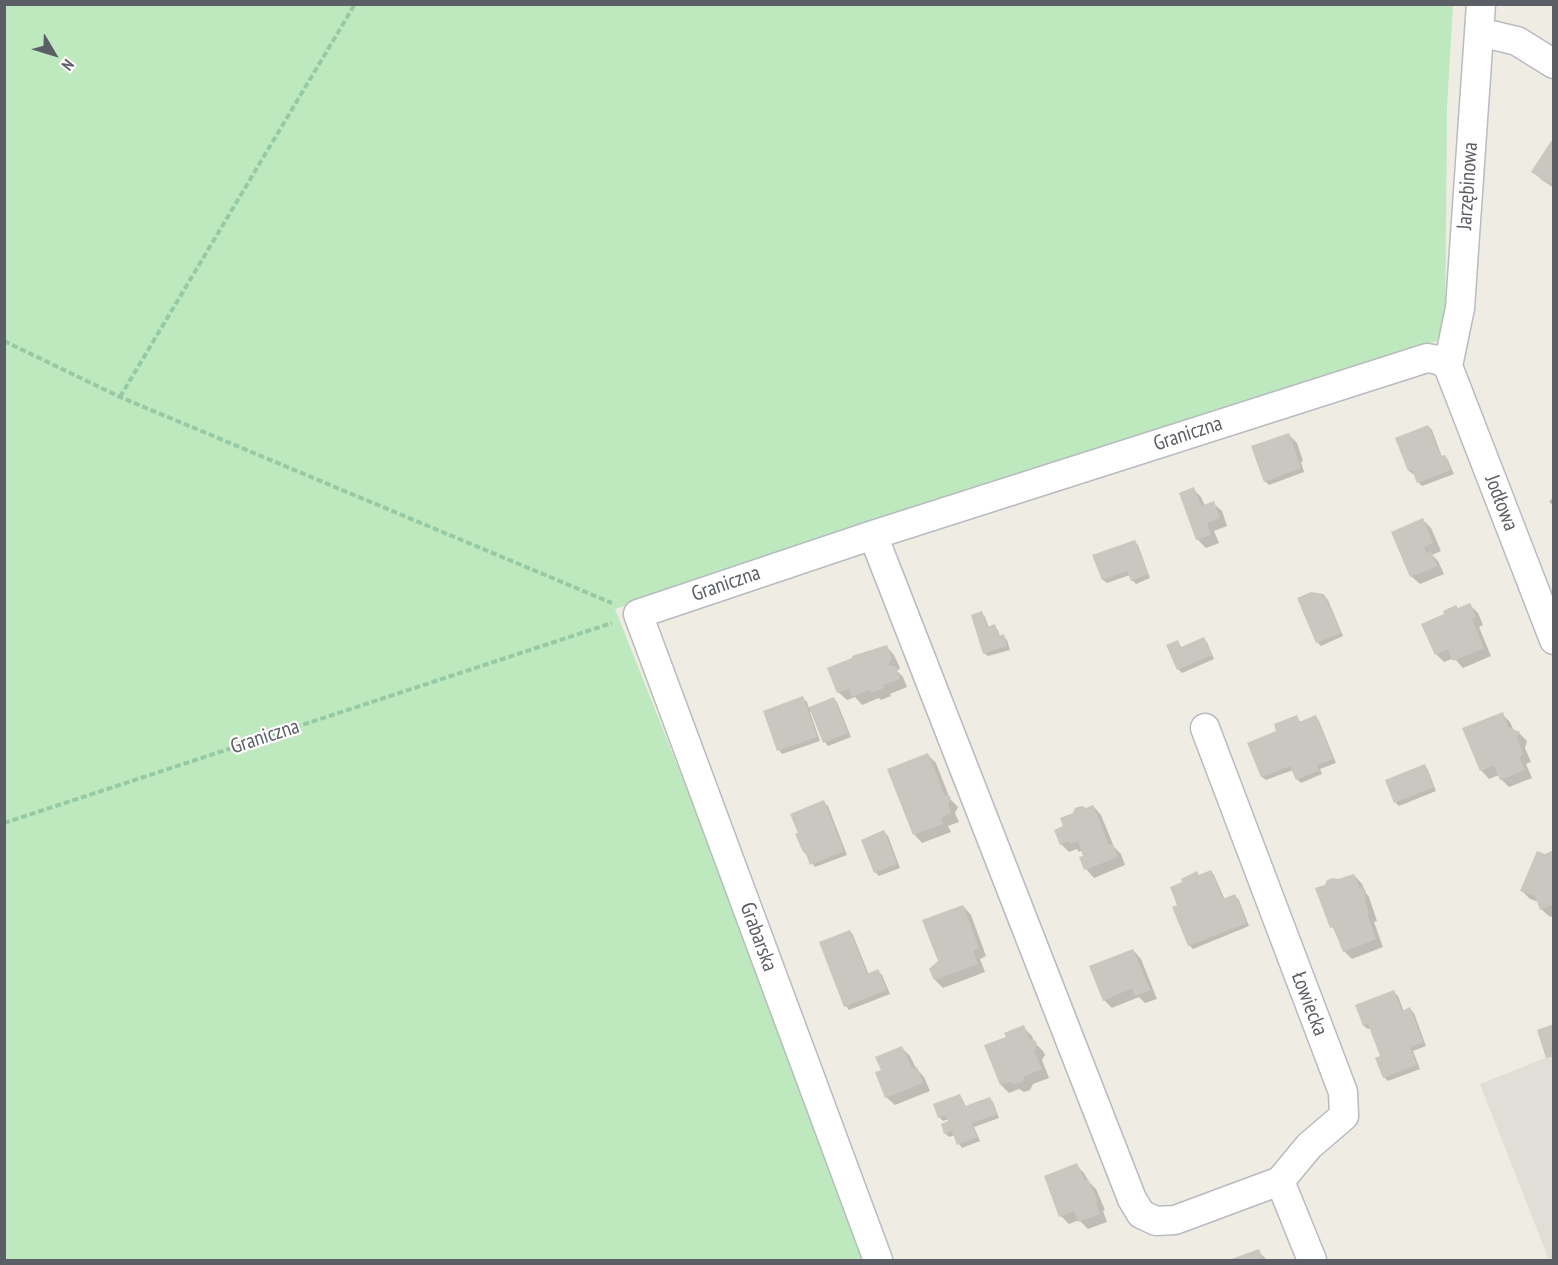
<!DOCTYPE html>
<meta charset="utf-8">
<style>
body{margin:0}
#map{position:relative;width:1558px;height:1265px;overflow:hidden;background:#efece3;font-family:"PT Sans Narrow",sans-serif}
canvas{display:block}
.frame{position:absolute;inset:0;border:6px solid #5b5f65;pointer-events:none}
.north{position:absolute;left:24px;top:24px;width:60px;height:60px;-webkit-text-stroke:4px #fff;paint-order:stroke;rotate:128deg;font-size:16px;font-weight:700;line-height:24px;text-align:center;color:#5b5f65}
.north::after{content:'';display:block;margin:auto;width:21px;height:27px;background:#5b5f65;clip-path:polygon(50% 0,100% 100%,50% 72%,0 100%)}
</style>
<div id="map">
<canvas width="1558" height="1265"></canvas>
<div class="frame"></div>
<div class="north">N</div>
</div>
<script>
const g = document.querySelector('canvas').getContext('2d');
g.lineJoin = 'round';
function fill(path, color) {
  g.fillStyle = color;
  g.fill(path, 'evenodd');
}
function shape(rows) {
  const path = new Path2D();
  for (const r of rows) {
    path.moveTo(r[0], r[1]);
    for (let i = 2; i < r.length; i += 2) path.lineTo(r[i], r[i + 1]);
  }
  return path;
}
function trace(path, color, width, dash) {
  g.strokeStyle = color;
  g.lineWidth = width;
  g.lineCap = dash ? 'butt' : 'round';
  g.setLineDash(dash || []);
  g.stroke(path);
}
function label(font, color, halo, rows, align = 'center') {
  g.font = font + ' "PT Sans Narrow",sans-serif';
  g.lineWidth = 4.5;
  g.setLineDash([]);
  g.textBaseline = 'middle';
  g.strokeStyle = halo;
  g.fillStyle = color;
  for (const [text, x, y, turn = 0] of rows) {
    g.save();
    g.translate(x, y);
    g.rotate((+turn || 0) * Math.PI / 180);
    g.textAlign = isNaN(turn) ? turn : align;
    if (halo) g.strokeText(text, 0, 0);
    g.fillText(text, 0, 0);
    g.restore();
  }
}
const industrial = shape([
 [1553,1055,1553,1260,1549,1260,1480,1084]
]);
const green = shape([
 [5,5,1453,5,1447,107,1445,338,1164,434,615,609,784,1033,871,1260,5,1260]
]);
const shadow = shape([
 [1554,144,1554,188,1542,180,1533,172],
 [1428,426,1432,430,1442,457,1445,456,1448,460,1454,474,1422,486,1418,482,1415,473,1413,474,1409,471],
 [1289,435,1297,443,1303,461,1301,462,1304,472,1269,485,1265,481],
 [1193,489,1201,497,1205,506,1213,503,1222,511,1227,526,1214,531,1219,543,1206,548,1197,539],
 [1554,496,1554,506,1549,502],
 [1423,520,1431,528,1441,551,1432,555,1438,561,1444,574,1420,584,1411,576],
 [1134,541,1138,545,1150,578,1136,584,1132,580,1130,575,1107,583,1103,580,1094,556],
 [1324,595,1328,600,1343,636,1321,646,1317,642],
 [1470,605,1478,613,1483,625,1479,627,1491,656,1463,668,1454,658,1444,662,1436,654,1446,615],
 [982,613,985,617,989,628,994,626,998,630,1000,637,1003,636,1007,640,1010,650,988,656,984,653],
 [1203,639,1207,642,1214,659,1182,673,1179,670,1168,645,1177,642,1182,648],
 [886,646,894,655,900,668,897,671,903,677,907,687,890,694,891,696,881,700,879,698,862,705,855,697,847,700,838,692],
 [803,698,807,702,809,708,834,699,837,702,851,737,828,746,825,742,813,711,810,712,820,741,782,754,779,750],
 [1502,714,1510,722,1514,731,1519,733,1527,741,1525,748,1531,762,1526,764,1532,778,1509,787,1501,779,1499,775,1489,779,1481,770],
 [1297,717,1301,723,1316,717,1319,721,1336,763,1320,769,1322,774,1301,783,1297,779,1293,770,1266,780,1262,777,1249,744,1278,732],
 [928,755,936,763,950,799,958,807,955,813,959,822,948,826,951,832,922,843,914,834],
 [1424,766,1428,770,1436,791,1399,806,1395,802],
 [824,802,828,806,847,855,815,867,804,852,797,835],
 [1093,806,1101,815,1114,847,1121,854,1125,865,1094,878,1086,869,1085,856,1083,850,1079,852,1077,849,1069,852,1061,844,1065,827,1086,810],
 [884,832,888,836,900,868,879,876,875,872],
 [1554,852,1554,915,1550,917,1541,909,1539,902,1530,899,1522,891,1545,856],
 [1211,871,1214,875,1225,900,1235,896,1239,900,1249,926,1193,949,1189,945,1179,905,1184,882,1197,873,1200,876],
 [1354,875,1362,884,1366,893,1369,897,1377,921,1374,922,1383,947,1352,959,1344,951,1337,932,1332,927,1338,881],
 [963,906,971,915,986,956,980,959,985,972,943,988,935,980,940,961],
 [850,931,853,935,869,975,878,971,882,975,890,994,849,1010,846,1006,821,943],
 [1133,950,1141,959,1157,999,1145,1003,1139,997,1112,1008,1104,1000],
 [1394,992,1398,996,1404,1012,1410,1009,1414,1013,1426,1046,1413,1051,1420,1069,1388,1081,1384,1077,1382,1057,1371,1028,1368,1029,1364,1026,1357,1006],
 [1023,1027,1032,1036,1034,1042,1043,1051,1045,1055,1042,1060,1049,1078,1033,1084,1030,1090,1024,1092,1019,1089,1009,1093,1001,1085,1008,1038],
 [902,1048,910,1056,916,1068,924,1077,930,1091,895,1105,886,1097,883,1070],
 [960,1096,963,1100,966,1107,989,1098,993,1102,999,1118,974,1127,980,1141,962,1148,959,1144,955,1135,949,1137,946,1134,943,1125,950,1122,949,1119,943,1121,939,1117],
 [1076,1165,1084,1173,1089,1182,1096,1189,1105,1210,1103,1211,1107,1222,1088,1229,1079,1220,1069,1224,1061,1216],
 [1258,1251,1267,1260,1233,1260]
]);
const building = shape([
 [1551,141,1554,143,1554,186,1531,172],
 [1428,425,1441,456,1445,455,1451,470,1417,483,1412,470,1408,471,1395,438],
 [1289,433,1301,468,1264,482,1251,446],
 [1194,487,1201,506,1214,501,1220,518,1207,523,1211,535,1196,540,1179,493],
 [1423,518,1433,543,1424,547,1426,553,1430,551,1437,566,1410,577,1391,532],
 [1135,540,1148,574,1131,581,1127,571,1102,580,1092,555],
 [1311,592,1324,594,1341,633,1316,643,1297,598],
 [1470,603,1476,617,1472,619,1484,648,1453,661,1448,649,1435,655,1421,624,1444,614,1443,611,1456,605,1458,608],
 [982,611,987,627,995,624,999,636,1004,634,1007,646,983,654,971,615],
 [1204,637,1212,655,1177,670,1166,645,1178,640,1181,647],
 [887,645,892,659,888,665,896,667,900,679,883,685,884,688,871,693,870,690,852,697,849,689,837,693,827,668,852,658,852,656],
 [803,696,817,737,777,751,763,711],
 [834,697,848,733,823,743,809,707],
 [1503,712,1508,727,1520,732,1517,738,1523,754,1519,756,1525,770,1500,780,1494,765,1480,771,1462,728],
 [1297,715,1299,722,1316,715,1333,759,1317,765,1319,770,1296,780,1290,766,1261,777,1247,743,1276,731,1274,724],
 [928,753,944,794,951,797,948,804,951,813,941,818,943,824,913,835,887,769],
 [1425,764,1434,787,1394,803,1385,780],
 [824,800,844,851,810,865,805,851,803,852,795,834,798,833,790,814],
 [1093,805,1109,845,1113,844,1118,857,1084,870,1079,857,1083,856,1078,841,1070,844,1069,841,1060,845,1054,830,1063,826,1060,818,1073,813,1075,808,1082,806,1086,808],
 [884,830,897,864,874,873,861,840],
 [1554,850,1554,904,1540,910,1535,896,1520,891,1537,851,1545,854],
 [1211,870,1223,899,1235,894,1247,923,1188,946,1172,907,1177,905,1170,887,1182,882,1181,879,1197,871,1199,875],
 [1354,874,1359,888,1362,887,1366,897,1364,898,1369,913,1367,914,1376,939,1343,952,1333,927,1330,928,1315,888,1325,885,1327,880,1333,878,1338,879],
 [963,905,979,948,973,951,978,964,934,980,929,969,938,961,922,920],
 [850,930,867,974,878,969,887,990,844,1007,819,942],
 [1133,949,1150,990,1135,996,1132,988,1103,1001,1089,966],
 [1394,990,1402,1011,1410,1007,1423,1042,1410,1047,1417,1065,1383,1078,1375,1058,1380,1056,1368,1024,1363,1026,1355,1005],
 [1554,1024,1554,1056,1546,1058,1537,1030],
 [1024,1025,1029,1039,1036,1041,1037,1046,1034,1051,1042,1069,1025,1076,1022,1082,1015,1084,1010,1082,1000,1085,984,1045,1006,1037,1004,1033],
 [902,1046,912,1068,917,1067,923,1083,885,1098,875,1072,881,1070,875,1057],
 [960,1094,965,1106,990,1097,997,1114,972,1123,977,1137,957,1145,952,1131,944,1134,941,1124,948,1121,946,1115,938,1118,933,1104],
 [1077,1163,1085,1181,1088,1179,1098,1202,1096,1203,1100,1214,1078,1222,1074,1211,1059,1217,1044,1176],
 [1259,1249,1263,1260,1229,1260]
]);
const path = shape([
 [4,341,120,397,612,603],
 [120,397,355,4],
 [4,823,612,623]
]);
const minor = shape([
 [1479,32,1517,41,1554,64],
 [1448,366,1460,308,1481,4],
 [1448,366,1554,640],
 [873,535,1132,1199,1141,1214,1156,1221,1175,1220,1280,1181],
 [1205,728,1343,1092,1344,1116,1309,1146,1280,1181,1312,1260],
 [878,1260,638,614,873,535,1427,358,1439,360,1448,366]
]);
const streetNames = [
 ["Jarzębinowa",1468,186,-86],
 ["Graniczna",1188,434,-18],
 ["Jodłowa",1501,503,69],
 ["Graniczna",726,584,-19],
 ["Graniczna",265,737,-18],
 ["Grabarska",758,937,70],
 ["Łowiecka",1309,1004,69]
];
fill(industrial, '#dfded7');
fill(green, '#bee8be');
fill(shadow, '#0003');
fill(building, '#cac6c0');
trace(minor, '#b8bbc0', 31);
trace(path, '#96c9a5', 4, [6, 3]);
trace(minor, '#fff', 28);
label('21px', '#5b5f65', '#fff', streetNames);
</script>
